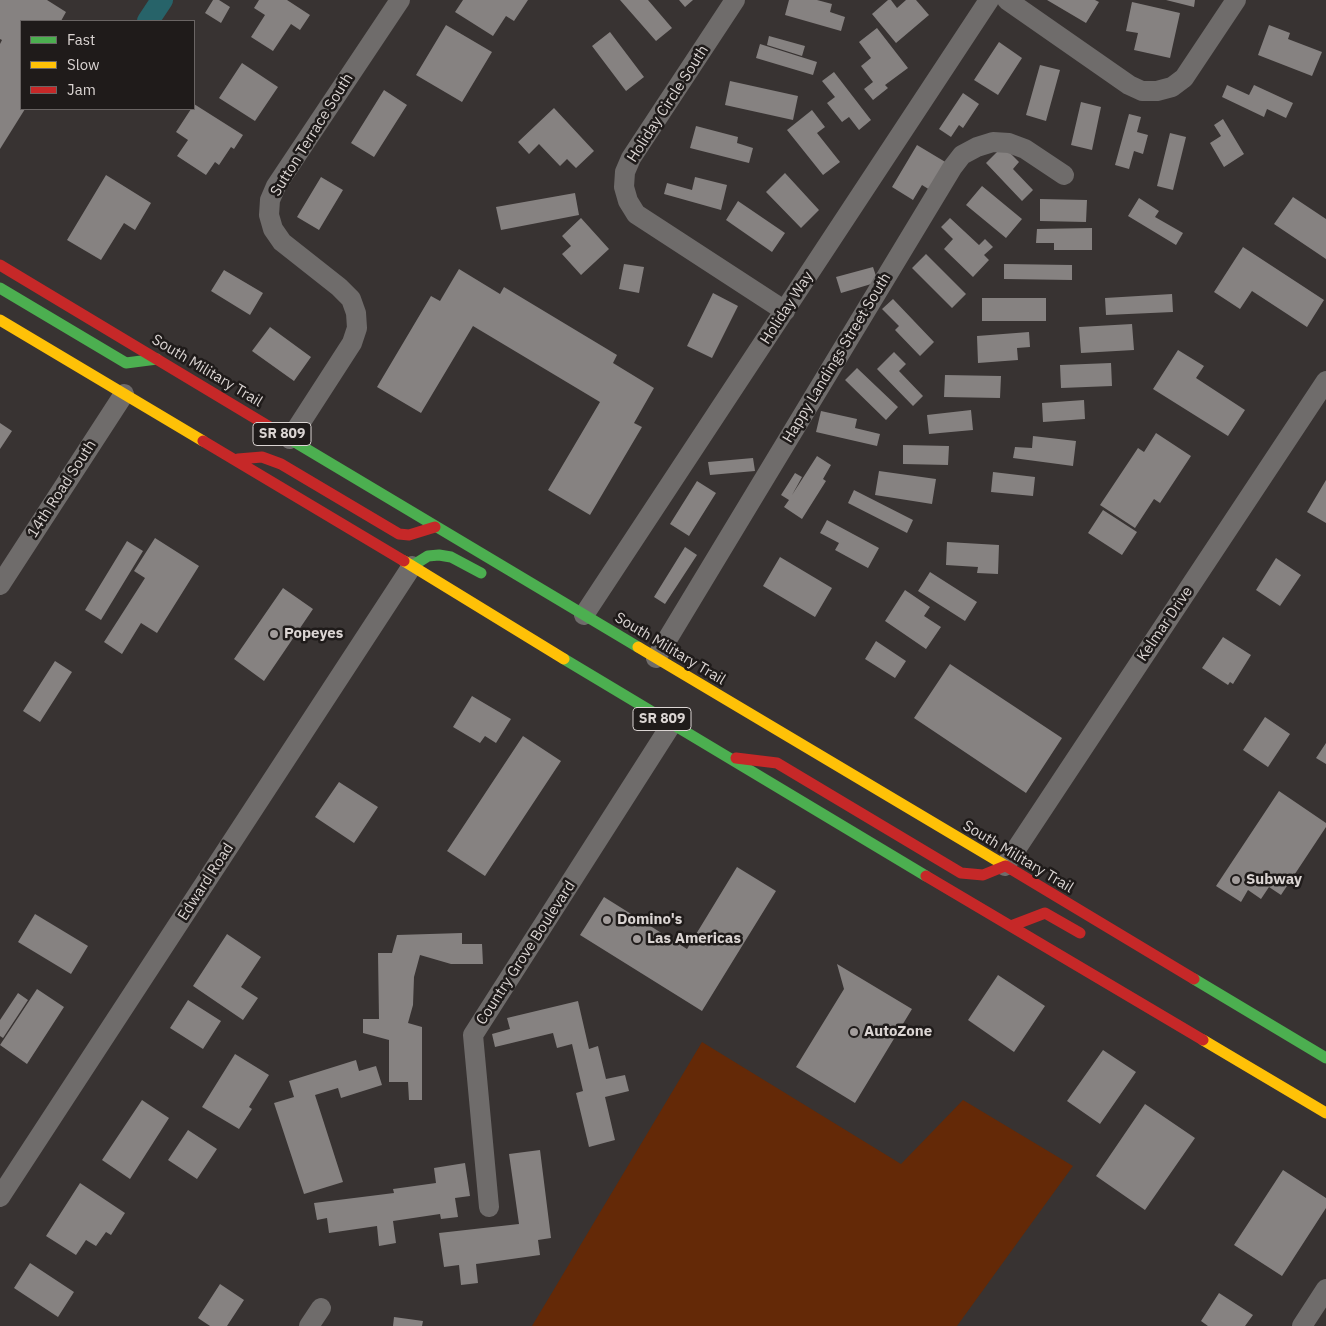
<!DOCTYPE html>
<style>
body{margin:0}
#map{position:relative;width:1326px;height:1326px;overflow:hidden;background:#383332;font-family:"IBM Plex Sans",sans-serif}
canvas{display:block}
.legend{position:absolute;left:20px;top:20px;width:175px;height:90px;box-sizing:border-box;background:#1f1b1a;border:1px solid #6a6564;margin:0;padding:6px 9px;list-style:none;font-size:15px;color:#dbd5d3}
.legend li{display:flex;align-items:center;gap:10px;height:25px}
.legend b{width:25px;border:1px solid #6a6564}
</style>
<div id="map">
<canvas width="1326" height="1326"></canvas>
<ul class="legend">
<li><b style="height:6px;background:#4caf50"></b>Fast</li>
<li><b style="height:6px;background:#ffc107"></b>Slow</li>
<li><b style="height:6px;background:#c62828"></b>Jam</li>
</ul>
</div>
<script>
const g = document.querySelector('canvas').getContext('2d');
g.lineJoin = 'round';
function fill(path, color) {
  g.fillStyle = color;
  g.fill(path, 'evenodd');
}
function shape(rows) {
  const path = new Path2D();
  for (const r of rows) {
    path.moveTo(r[0], r[1]);
    for (let i = 2; i < r.length; i += 2) path.lineTo(r[i], r[i + 1]);
  }
  return path;
}
function trace(path, color, width, dash) {
  g.strokeStyle = color;
  g.lineWidth = width;
  g.lineCap = dash ? 'butt' : 'round';
  g.setLineDash(dash || []);
  g.stroke(path);
}
function label(font, color, halo, rows, align = 'center') {
  g.font = font + ' "IBM Plex Sans",sans-serif';
  g.lineWidth = 5;
  g.setLineDash([]);
  g.textBaseline = 'middle';
  g.strokeStyle = halo;
  g.fillStyle = color;
  for (const [text, x, y, turn = 0] of rows) {
    g.save();
    g.translate(x, y);
    g.rotate((+turn || 0) * Math.PI / 180);
    g.textAlign = isNaN(turn) ? turn : align;
    if (halo) g.strokeText(text, 0, 0);
    g.fillText(text, 0, 0);
    g.restore();
  }
}
const green = shape([
 [702,1042,901,1164,963,1100,1073,1166,957,1326,532,1326]
]);
const canal = shape([
 [148,21,162,0]
]);
const building = shape([
 [0,0,47,0,66,12,61,21,21,21,21,109,25,109,0,149,0,44,2,40,0,39],
 [213,0,219,0,230,7,221,23,205,13],
 [259,0,287,0,310,15,300,30,291,24,273,51,251,37,265,15,254,8],
 [463,0,528,0,514,21,506,16,493,36,455,12],
 [620,0,648,0,672,28,656,41],
 [679,0,693,0,685,7],
 [789,0,817,0,832,4,830,12,845,17,841,31,785,15],
 [888,0,891,0,897,8,906,0,916,0,929,15,896,43,872,14],
 [1047,0,1095,0,1099,2,1086,23],
 [1166,0,1195,0,1194,7],
 [1132,2,1180,13,1170,58,1134,50,1138,33,1126,31],
 [446,25,492,52,462,102,416,75],
 [1269,25,1290,33,1288,39,1322,52,1312,76,1258,55],
 [877,28,908,68,885,85,888,88,873,100,864,89,873,82,861,66,871,58,859,42],
 [610,32,644,77,626,91,592,46],
 [769,36,805,46,802,56,767,45],
 [999,42,1022,58,998,95,974,80],
 [760,44,817,62,813,75,756,58],
 [242,63,278,87,255,121,219,98],
 [1040,65,1060,70,1046,121,1026,115],
 [834,72,871,120,859,130,849,117,842,122,827,103,835,97,822,81],
 [730,81,798,96,793,120,725,105],
 [1227,85,1249,95,1254,85,1293,103,1286,118,1267,109,1264,117,1222,97],
 [384,90,407,105,374,157,351,143],
 [963,93,979,104,963,128,959,125,951,137,939,129],
 [1081,102,1101,107,1092,150,1071,145],
 [194,104,243,135,234,149,231,147,219,165,215,162,206,175,177,156,188,140,176,132,191,109,194,109],
 [554,108,594,151,576,168,567,159,560,166,539,144,529,154,518,142],
 [812,110,825,127,817,133,840,162,823,175,787,130],
 [1129,114,1141,117,1137,132,1148,135,1143,154,1134,151,1129,169,1115,165],
 [1223,119,1244,154,1224,167,1210,143,1221,136,1214,125],
 [696,126,738,137,737,143,753,148,749,163,690,148],
 [1170,133,1186,137,1173,190,1157,186],
 [917,145,947,163,930,190,922,185,913,200,892,187],
 [1003,146,1019,162,1013,169,1033,190,1022,201,986,163],
 [785,173,819,210,801,228,766,192],
 [106,175,151,203,135,230,124,223,101,260,67,240],
 [321,177,343,190,319,230,297,217],
 [695,177,727,185,721,210,664,194,667,183,692,190],
 [982,186,1022,219,1006,238,966,205],
 [575,193,579,215,501,230,496,207],
 [1293,197,1326,219,1326,259,1274,224],
 [1139,198,1159,211,1155,217,1183,233,1176,245,1128,216],
 [1040,199,1087,200,1086,222,1040,221],
 [738,201,785,233,772,252,726,220],
 [581,218,609,249,581,275,562,254,571,246,562,236],
 [950,218,979,245,985,239,993,247,984,255,989,260,973,277,944,249,953,239,941,227],
 [1092,228,1092,250,1054,250,1054,243,1036,243,1037,229],
 [1243,247,1324,300,1307,327,1252,291,1240,309,1214,292],
 [926,254,966,294,952,308,912,268],
 [624,264,644,267,639,293,619,289],
 [1004,264,1072,265,1072,280,1004,279],
 [873,267,878,282,841,293,836,277],
 [459,269,500,294,504,287,617,355,613,363,654,388,634,423,642,427,590,515,548,490,600,402,473,326,421,413,377,387,431,296,440,301],
 [224,270,263,293,250,315,211,291],
 [713,293,738,306,712,358,687,346],
 [1172,294,1173,312,1106,315,1105,298],
 [982,298,1046,298,1046,321,982,321],
 [893,299,934,342,920,356,895,330,899,326,882,309],
 [1132,324,1134,350,1081,353,1079,327],
 [270,327,311,357,294,381,252,351],
 [1029,332,1030,347,1017,348,1018,360,978,363,977,336],
 [1178,350,1204,366,1196,378,1245,410,1228,436,1153,389],
 [894,352,906,364,899,371,923,396,913,406,877,369],
 [1111,363,1112,386,1061,388,1060,365],
 [857,368,898,407,886,420,845,380],
 [945,375,1001,376,1000,398,944,397],
 [1084,400,1085,419,1043,422,1042,403],
 [971,410,973,430,929,434,927,415],
 [821,411,857,419,855,428,880,434,877,446,816,432],
 [0,423,12,431,0,449],
 [1156,433,1191,456,1160,503,1154,499,1135,528,1100,505,1138,448,1144,452],
 [1033,436,1076,441,1073,466,1013,458,1015,447,1032,448],
 [903,445,949,446,948,465,903,464],
 [817,456,831,465,823,479,826,481,802,519,784,507,789,500,781,495,795,473,802,477,792,495],
 [753,458,755,471,710,475,708,462],
 [879,471,936,479,932,504,875,495],
 [993,472,1035,477,1033,496,991,492],
 [1326,480,1326,523,1307,512],
 [697,481,716,493,689,536,670,524],
 [854,490,913,520,907,533,848,503],
 [1103,510,1137,532,1122,555,1088,533],
 [827,520,879,548,868,568,835,550,839,543,820,533],
 [155,538,199,566,157,633,141,623,122,654,104,642,145,578,134,571],
 [127,541,143,551,101,620,85,610],
 [947,542,999,545,998,574,977,573,978,567,946,565],
 [685,547,697,555,665,604,654,597],
 [780,557,832,588,815,617,763,586],
 [1276,558,1301,575,1280,606,1256,590],
 [930,572,977,602,965,621,918,591],
 [283,588,313,609,264,681,234,659],
 [905,590,930,607,924,616,941,627,926,649,885,621],
 [1223,637,1251,655,1233,684,1230,682,1228,685,1202,668],
 [876,641,906,661,895,678,865,659],
 [55,661,72,672,40,722,23,711],
 [950,664,1062,738,1026,793,914,718],
 [472,696,511,719,496,743,485,736,480,743,453,727],
 [1265,717,1290,734,1268,767,1243,750],
 [523,736,561,761,485,876,447,851],
 [1326,743,1326,764,1316,758],
 [339,782,378,807,354,843,315,817],
 [1279,791,1326,823,1326,827,1281,895,1269,887,1261,899,1248,890,1241,902,1216,886],
 [737,867,776,891,702,1011,580,935,604,897,687,949],
 [35,914,88,946,71,974,18,942],
 [462,933,462,944,482,944,483,964,451,964,420,955,414,977,413,1005,408,1023,422,1027,422,1100,409,1100,408,1082,389,1082,389,1040,363,1033,363,1019,379,1019,378,953,392,953,397,935],
 [227,934,261,957,241,987,258,998,243,1020,193,986],
 [837,964,912,1009,855,1103,796,1067,844,989],
 [998,975,1045,1006,1014,1052,968,1020],
 [37,989,64,1007,27,1064,0,1045],
 [18,993,28,1000,3,1038,0,1036,0,1020],
 [188,1000,221,1021,203,1049,170,1028],
 [578,1001,589,1049,598,1046,606,1079,625,1075,629,1091,605,1097,615,1140,589,1147,576,1093,583,1091,572,1044,557,1048,553,1033,495,1047,492,1034,510,1029,507,1018],
 [1103,1050,1136,1072,1100,1124,1067,1101],
 [235,1054,269,1075,249,1107,252,1109,239,1129,202,1107],
 [356,1060,359,1071,376,1066,382,1085,341,1098,338,1088,315,1095,343,1182,304,1194,274,1103,294,1097,289,1081],
 [142,1100,169,1118,130,1179,102,1160],
 [1145,1104,1195,1138,1145,1210,1096,1176],
 [188,1130,217,1149,197,1179,168,1160],
 [540,1150,551,1238,538,1240,540,1255,476,1264,478,1283,461,1285,459,1265,444,1267,439,1233,519,1224,509,1154],
 [465,1163,470,1196,455,1198,458,1217,441,1219,440,1214,393,1221,396,1243,379,1246,377,1226,329,1233,327,1218,317,1220,314,1203,394,1193,393,1189,436,1183,434,1168],
 [1283,1170,1326,1198,1326,1208,1282,1276,1234,1245],
 [80,1183,125,1213,111,1235,106,1232,96,1246,86,1240,76,1255,46,1236],
 [30,1263,74,1292,58,1317,14,1288],
 [220,1284,244,1300,227,1326,210,1326,198,1318],
 [1219,1293,1253,1315,1245,1326,1208,1326,1201,1321],
 [394,1317,423,1321,422,1326,393,1326]
]);
const street = shape([
 [735,0,631,158,625,172,624,187,628,201,636,214,785,311],
 [1007,0,1129,85,1142,91,1157,91,1172,87,1184,78,1236,0],
 [290,439,352,343,357,328,356,313,351,299,339,287,282,242,273,229,269,215,270,200,276,186,400,0],
 [0,585,124,394],
 [584,615,989,0],
 [656,658,952,168,962,155,977,147,993,142,1009,143,1025,149,1064,175],
 [1005,866,1326,381],
 [0,1197,412,566],
 [489,1207,473,1035,671,725],
 [309,1326,321,1308],
 [1302,1326,1326,1289]
]);
const fast = shape([
 [0,288,126,363,157,359],
 [278,432,638,647],
 [412,566,428,556,439,555,451,557,481,573],
 [564,659,926,876],
 [1194,979,1326,1058]
]);
const slow = shape([
 [0,320,203,441],
 [404,561,564,659],
 [638,647,1006,866],
 [1203,1040,1326,1113]
]);
const jam = shape([
 [0,265,278,432],
 [203,441,404,561],
 [238,459,262,457,281,464,399,534,409,535,435,527],
 [736,758,777,763,961,873,983,875,1005,866],
 [1006,866,1194,979],
 [926,876,1203,1040],
 [1011,926,1045,913,1080,933]
]);
const markers = [
 [274,634,5,"#a29c9b"],
 [1236,880,5,"#a29c9b"],
 [607,920,5,"#a29c9b"],
 [637,939,5,"#a29c9b"],
 [854,1032,5,"#a29c9b"]
];
const shields = [
 [282,434,58],
 [662,719,58]
];
const shieldNames = [
 ["SR 809",282,434],
 ["SR 809",662,719]
];
const streetNames = [
 ["Holiday Circle South",668,104,-57],
 ["Sutton Terrace South",312,135,-58],
 ["Holiday Way",787,308,-57],
 ["Happy Landings Street South",837,358,-59],
 ["South Military Trail",207,371,31],
 ["14th Road South",62,489,-57],
 ["Kelmar Drive",1165,624,-56],
 ["South Military Trail",670,649,31],
 ["South Military Trail",1018,857,31],
 ["Edward Road",206,882,-57],
 ["Country Grove Boulevard",526,953,-57]
];
const poiNames = [
 ["Popeyes",284,634],
 ["Subway",1246,880],
 ["Domino's",617,920],
 ["Las Americas",647,939],
 ["AutoZone",864,1032]
];
fill(green, '#642907');
trace(canal, '#276369', 22);
fill(building, '#868281');
trace(street, '#6f6c6b', 20);
trace(fast, '#4caf50', 11);
trace(slow, '#ffc107', 11);
trace(jam, '#c62828', 11);
for (const [x, y, r, color] of markers) {
  const dot = new Path2D();
  dot.arc(x, y, r, 0, 2 * Math.PI);
  g.fillStyle = color;
  g.fill(dot);
  trace(dot, '#1f1b1a', 2);
}
for (const [x, y, w] of shields) {
  const box = new Path2D();
  box.roundRect(x - w / 2, y - 11.5, w, 23, 4);
  g.fillStyle = '#1f1b1a';
  g.fill(box);
  trace(box, '#dbd5d3', 1);
}
label('bold 14px', '#dbd5d3', null, shieldNames);
label('15px', '#dbd5d3', '#1f1b1a', streetNames);
label('bold 15px', '#dbd5d3', '#1f1b1a', poiNames, 'left');
</script>
